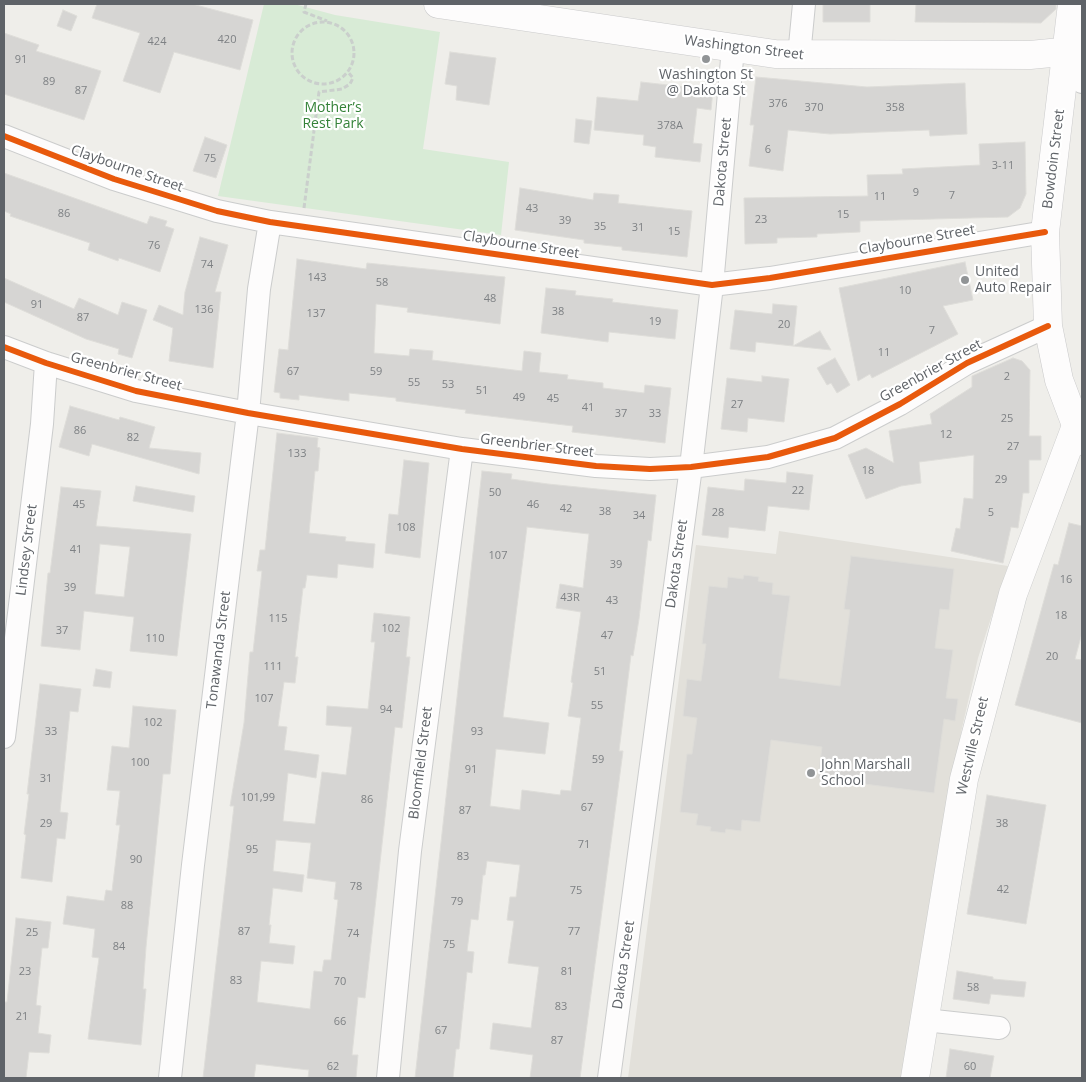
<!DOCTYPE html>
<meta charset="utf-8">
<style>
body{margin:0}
#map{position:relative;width:1086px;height:1082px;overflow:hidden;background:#efeeea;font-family:"Open Sans",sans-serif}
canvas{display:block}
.frame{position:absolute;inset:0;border:5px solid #5f6368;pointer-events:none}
</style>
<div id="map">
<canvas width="1086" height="1082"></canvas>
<div class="frame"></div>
</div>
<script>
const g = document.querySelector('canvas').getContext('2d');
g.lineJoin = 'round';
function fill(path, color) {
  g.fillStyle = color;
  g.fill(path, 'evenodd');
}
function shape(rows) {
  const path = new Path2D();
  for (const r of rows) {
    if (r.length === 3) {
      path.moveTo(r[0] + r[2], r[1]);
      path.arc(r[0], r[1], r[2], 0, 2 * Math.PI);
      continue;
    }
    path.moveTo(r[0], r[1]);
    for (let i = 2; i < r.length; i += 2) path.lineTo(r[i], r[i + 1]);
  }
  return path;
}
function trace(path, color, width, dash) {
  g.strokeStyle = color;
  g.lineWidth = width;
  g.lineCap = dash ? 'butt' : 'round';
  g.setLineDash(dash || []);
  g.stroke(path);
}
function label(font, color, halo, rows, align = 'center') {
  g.font = font + ' "Open Sans",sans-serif';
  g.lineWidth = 4.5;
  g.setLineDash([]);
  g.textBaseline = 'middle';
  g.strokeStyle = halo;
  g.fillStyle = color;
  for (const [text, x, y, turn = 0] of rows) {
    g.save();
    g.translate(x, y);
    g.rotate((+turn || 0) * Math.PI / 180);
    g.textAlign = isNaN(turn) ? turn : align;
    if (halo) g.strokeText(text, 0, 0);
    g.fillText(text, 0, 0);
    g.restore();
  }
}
const education = shape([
 [779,531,1008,566,978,658,962,728,936,872,903,1078,628,1078,696,545,776,554]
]);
const green = shape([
 [264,4,294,4,335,15,440,32,423,149,509,162,501,235,218,196]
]);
const building = shape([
 [97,4,192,4,253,20,240,70,174,52,160,93,123,81,140,33,92,18,97,4],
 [823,4,870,4,870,22,823,22,823,4],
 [916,4,1056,4,1056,9,1041,23,915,22,916,4],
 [63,10,77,16,71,31,57,26,63,10],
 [4,33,39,45,36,51,101,71,84,120,4,94,4,33],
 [450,52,496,58,489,105,456,100,457,86,445,84,450,52],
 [756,77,867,87,965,83,967,134,930,136,929,130,830,134,788,130,783,171,749,166,754,125,750,125,756,77],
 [641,82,713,90,711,110,697,108,693,143,702,144,700,162,655,157,656,147,643,145,644,135,594,130,597,97,638,101,641,82],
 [576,119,592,121,589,144,574,142,576,119],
 [205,137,227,145,216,178,193,171,205,137],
 [1025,142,1026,194,1020,208,1008,217,860,221,860,232,817,234,817,237,777,238,777,243,745,244,744,198,868,196,867,175,903,174,902,169,980,165,979,144,1025,142],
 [4,173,147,224,150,216,167,221,165,226,174,229,160,272,119,258,118,261,88,250,90,243,10,216,11,214,4,211,4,173],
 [520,188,593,200,594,193,619,195,618,203,692,211,687,257,622,250,622,247,584,243,584,240,515,230,520,188],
 [200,237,228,245,215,292,221,292,213,368,169,361,173,328,153,320,159,305,183,315,185,292,200,237],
 [297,259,366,269,367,263,505,277,500,324,407,312,408,308,376,304,374,353,409,356,410,349,433,351,432,360,522,371,524,351,541,353,539,372,568,375,567,379,603,383,603,388,644,393,645,385,671,388,665,443,572,432,573,426,465,413,466,410,396,401,396,398,349,393,349,401,299,395,299,400,280,398,280,393,274,392,279,349,288,350,297,259],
 [965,262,973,300,943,306,958,334,872,378,870,374,858,381,839,288,965,262],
 [4,278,74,309,79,298,118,315,122,302,147,310,132,358,118,354,119,349,86,339,4,302,4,278],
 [546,288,576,291,575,295,613,299,612,302,678,310,675,339,609,332,608,342,541,333,546,288],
 [773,304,797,306,793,346,756,342,755,352,730,349,735,310,772,314,773,304],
 [820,331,831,350,793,346,820,331],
 [835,358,850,385,837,393,831,383,827,385,817,368,835,358],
 [1013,358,1022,361,1030,370,1029,436,1041,436,1041,460,1029,460,1029,493,1023,493,1018,528,1011,527,1003,563,951,551,956,528,960,529,964,498,973,499,974,455,919,462,921,483,901,486,866,499,848,455,866,448,894,463,889,431,932,424,930,414,972,387,972,376,1013,358],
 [762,376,789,379,784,422,748,418,747,432,721,429,727,378,762,382,762,376],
 [70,406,119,420,120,417,155,427,149,448,201,453,199,474,92,444,89,456,59,447,70,406],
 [277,433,318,438,317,447,320,448,318,471,315,471,309,533,346,537,345,541,375,544,373,568,338,564,337,578,307,575,305,588,303,588,295,657,298,657,295,683,284,682,278,726,287,727,284,750,319,755,316,778,288,773,283,821,315,824,322,772,346,775,352,727,326,725,327,706,368,709,375,642,371,642,374,613,410,617,406,657,410,657,402,728,395,727,365,998,358,997,352,1055,358,1055,356,1078,308,1078,309,1070,256,1064,254,1078,203,1078,234,806,230,806,244,723,250,652,253,652,262,571,257,571,260,550,265,550,277,433],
 [276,840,311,843,307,878,336,882,334,899,338,900,331,960,324,960,322,972,314,971,310,1009,257,1002,261,961,293,964,295,946,269,943,271,925,269,925,273,888,302,892,304,875,273,871,276,840],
 [404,460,429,463,420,558,385,553,389,514,398,515,404,460],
 [482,471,512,474,511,479,548,484,656,495,651,541,648,540,639,619,633,656,631,655,619,751,623,751,580,1078,530,1078,533,1055,490,1049,493,1023,531,1028,539,967,508,963,514,921,507,920,510,897,516,897,520,865,487,861,485,875,483,875,478,920,471,919,467,951,474,952,472,973,467,972,459,1049,456,1049,453,1078,415,1078,482,471],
 [527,527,589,534,583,588,560,584,556,608,581,612,571,682,573,683,568,716,581,718,571,791,561,790,560,795,522,790,520,810,490,806,496,749,545,754,549,723,503,717,527,527],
 [787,472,813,475,809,510,768,506,765,531,729,527,728,538,702,535,708,487,744,491,745,479,786,483,787,472],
 [136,486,195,496,193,512,133,501,136,486],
 [61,487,101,491,96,526,191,534,177,656,130,651,134,617,84,611,80,650,41,646,48,573,50,573,61,487],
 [100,544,130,547,124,597,95,594,100,544],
 [1069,523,1082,526,1082,633,1075,659,1082,660,1082,723,1015,705,1054,564,1058,565,1069,523],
 [851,556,954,569,949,610,940,609,935,648,953,650,946,698,958,699,955,721,944,719,934,793,818,778,822,747,771,740,760,822,742,820,741,831,726,829,725,833,710,831,711,827,696,825,698,814,680,812,687,754,692,754,697,718,683,716,687,679,701,681,706,644,702,644,709,586,727,588,728,577,743,579,744,575,759,577,758,581,773,583,772,594,790,596,779,678,840,686,850,610,844,609,851,556],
 [96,669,112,672,110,688,93,686,96,669],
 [40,684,81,689,78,712,70,711,60,812,68,813,65,839,57,838,52,882,21,878,26,835,24,834,29,794,27,794,40,684],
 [133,706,176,710,170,774,163,774,146,947,143,989,146,989,141,1045,88,1039,99,958,92,957,95,929,63,924,67,896,104,901,106,890,112,891,120,825,116,825,120,791,107,790,112,746,129,748,133,706],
 [987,795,1046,805,1026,924,967,914,987,795],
 [16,918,51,922,48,948,42,948,36,1005,41,1006,38,1033,51,1035,49,1053,29,1052,26,1078,4,1078,4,1002,7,1002,16,918],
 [957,971,993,977,993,979,1026,982,1024,997,991,994,989,1004,953,999,957,971],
 [950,1049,994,1056,990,1078,946,1078,950,1049]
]);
const path = shape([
 [306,4,304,12,327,21],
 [323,53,31],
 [304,208,319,92,342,89,350,84,353,78,348,72]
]);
const minor = shape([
 [1066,53,1082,82],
 [799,56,804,4],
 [4,136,114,179,217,211,270,222,712,285,770,278,1045,232],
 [4,347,46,363,136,391,248,413,462,449,596,466,650,469,691,467,768,457,835,438,900,404,967,363,1048,326],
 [4,737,42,424,46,363],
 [925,1020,999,1028],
 [170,1078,193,865,248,413,259,289,270,222],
 [388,1078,410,851,462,449],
 [609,1078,691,467,712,285,733,48]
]);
const tertiary = shape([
 [915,1078,964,779,1013,594,1076,426]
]);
const secondary = shape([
 [438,4,775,54,1030,55,1082,50],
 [1072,4,1045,232,1048,326,1059,380,1082,441]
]);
const cycleway = shape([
 [4,136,114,179,217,211,270,222,712,285,770,278,1045,232],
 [4,347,46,363,136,391,248,413,462,449,596,466,650,469,691,467,768,457,835,438,900,404,967,363,1048,326]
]);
const markers = [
 [706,59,5,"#919496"],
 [965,280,5,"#919496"],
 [811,773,5,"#919496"]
];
const numberNames = [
 ["420",227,40],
 ["424",157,42],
 ["91",21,60],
 ["89",49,82],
 ["87",81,91],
 ["376",778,104],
 ["370",814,108],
 ["358",895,108],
 ["378A",670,126],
 ["6",768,150],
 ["75",210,159],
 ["3-11",1003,166],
 ["9",916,193],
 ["7",952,196],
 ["11",880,197],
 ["43",532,209],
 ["86",64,214],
 ["15",843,215],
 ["23",761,220],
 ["39",565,221],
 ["35",600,227],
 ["31",638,228],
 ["15",674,232],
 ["76",154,246],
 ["74",207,265],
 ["143",317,278],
 ["58",382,283],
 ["10",905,291],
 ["48",490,299],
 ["91",37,305],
 ["136",204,310],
 ["38",558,312],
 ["137",316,314],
 ["87",83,318],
 ["19",655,322],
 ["20",784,325],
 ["7",932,331],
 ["11",884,353],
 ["67",293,372],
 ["59",376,372],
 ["2",1007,377],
 ["55",414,383],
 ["53",448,385],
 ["51",482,391],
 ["49",519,398],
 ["45",553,399],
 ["27",737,405],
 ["41",588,408],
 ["37",621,414],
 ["33",655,414],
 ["25",1007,419],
 ["86",80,431],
 ["12",946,435],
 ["82",133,438],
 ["27",1013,447],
 ["133",297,454],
 ["18",868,471],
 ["29",1001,480],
 ["22",798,491],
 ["50",495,493],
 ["45",79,505],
 ["46",533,505],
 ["42",566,509],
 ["38",605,512],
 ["28",718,513],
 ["5",991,513],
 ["34",639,516],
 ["108",406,528],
 ["41",76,550],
 ["107",498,556],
 ["39",616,565],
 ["16",1066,580],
 ["39",70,588],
 ["43R",570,598],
 ["43",612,601],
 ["18",1061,616],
 ["115",278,619],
 ["102",391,629],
 ["37",62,631],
 ["47",607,636],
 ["110",155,639],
 ["20",1052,657],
 ["111",273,667],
 ["51",600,672],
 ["107",264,699],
 ["55",597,706],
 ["94",386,710],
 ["102",153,723],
 ["33",51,732],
 ["93",477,732],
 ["59",598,760],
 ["100",140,763],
 ["91",471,770],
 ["31",46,779],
 ["101,99",258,798],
 ["86",367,800],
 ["67",587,808],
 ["87",465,811],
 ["29",46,824],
 ["38",1002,824],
 ["71",584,845],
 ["95",252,850],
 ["83",463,857],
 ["90",136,860],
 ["78",356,887],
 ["42",1003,890],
 ["75",576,891],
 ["79",457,902],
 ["88",127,906],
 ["87",244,932],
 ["77",574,932],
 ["25",32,933],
 ["74",353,934],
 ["75",449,945],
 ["84",119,947],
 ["23",25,972],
 ["81",567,972],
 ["83",236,981],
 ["70",340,982],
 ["58",973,988],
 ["83",561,1007],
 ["21",22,1017],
 ["66",340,1022],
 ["67",441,1031],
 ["87",557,1041],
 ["62",333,1067],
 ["60",970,1067]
];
const streetNames = [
 ["Washington Street",744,48,7],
 ["Bowdoin Street",1054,159,-83],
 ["Dakota Street",723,162,-85],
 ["Claybourne Street",127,169,19],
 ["Claybourne Street",917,240,-10],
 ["Claybourne Street",521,245,9],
 ["Greenbrier Street",931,371,-29],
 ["Greenbrier Street",126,372,15],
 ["Greenbrier Street",537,446,7],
 ["Lindsey Street",27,550,-83],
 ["Dakota Street",677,564,-82],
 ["Tonawanda Street",219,650,-83],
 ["Westville Street",973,746,-77],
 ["Bloomfield Street",421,763,-83],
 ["Dakota Street",624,965,-82]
];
const poiNames = [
 ["Washington St",706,75,"center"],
 ["@ Dakota St",706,91,"center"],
 ["United",975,272],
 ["Auto Repair",975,288],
 ["John Marshall",821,765],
 ["School",821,781]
];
const parkNames = [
 ["Mother’s",333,108],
 ["Rest Park",333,124]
];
fill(education, '#e2e0da');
fill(green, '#d8ebd6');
fill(building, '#d6d5d3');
trace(building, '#deddd9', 1);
trace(minor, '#cbcccc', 24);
trace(tertiary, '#cbcccc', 29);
trace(secondary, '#cacacb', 29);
trace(path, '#cacfcc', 3, [5, 2.5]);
trace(minor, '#fdfcfc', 22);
trace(tertiary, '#fdfcfc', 28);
trace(secondary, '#fdfcfc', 28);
trace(cycleway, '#e8590c', 6);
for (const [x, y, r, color] of markers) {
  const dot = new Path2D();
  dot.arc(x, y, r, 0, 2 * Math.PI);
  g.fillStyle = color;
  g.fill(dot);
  trace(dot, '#fff', 2);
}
label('11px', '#7e8184', null, numberNames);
label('14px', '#5f6368', '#fff', streetNames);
label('14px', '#5f6368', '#fff', poiNames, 'left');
label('14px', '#348238', '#fff', parkNames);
</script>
